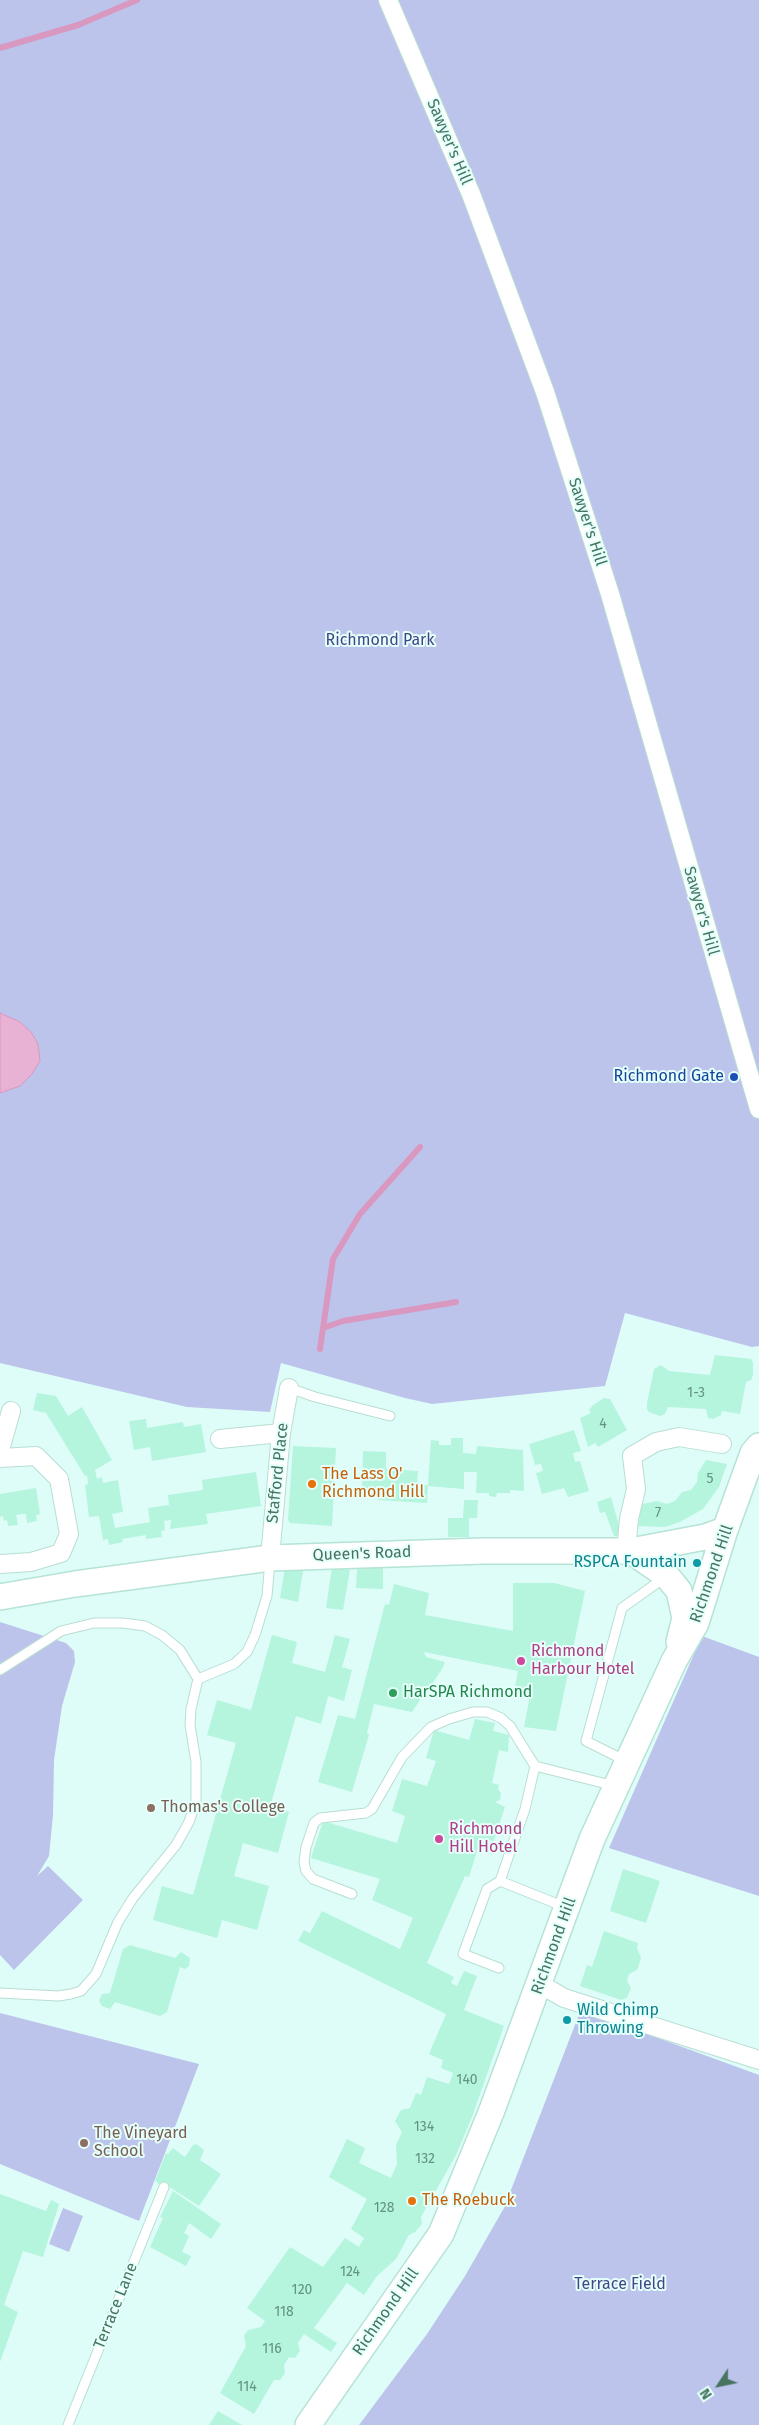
<!DOCTYPE html>
<style>
body{margin:0}
#map{position:relative;width:759px;height:2425px;overflow:hidden;background:#defdf8;font-family:"Fira Sans",sans-serif}
canvas{display:block}
.north{position:absolute;left:694px;top:2360px;width:50px;height:50px;-webkit-text-stroke:4px #e5fffb;paint-order:stroke;rotate:236deg;font-size:14px;font-weight:700;line-height:20px;text-align:center;color:#467461}
.north::after{content:'';display:block;margin:auto;width:18px;height:22px;background:#467461;clip-path:polygon(50% 0,100% 100%,50% 72%,0 100%)}
</style>
<div id="map">
<canvas width="759" height="2425"></canvas>
<div class="north">N</div>
</div>
<script>
const g = document.querySelector('canvas').getContext('2d');
g.lineJoin = 'round';
function fill(path, color) {
  g.fillStyle = color;
  g.fill(path, 'evenodd');
}
function shape(rows) {
  const path = new Path2D();
  for (const r of rows) {
    path.moveTo(r[0], r[1]);
    for (let i = 2; i < r.length; i += 2) path.lineTo(r[i], r[i + 1]);
  }
  return path;
}
function trace(path, color, width, dash) {
  g.strokeStyle = color;
  g.lineWidth = width;
  g.lineCap = dash ? 'butt' : 'round';
  g.setLineDash(dash || []);
  g.stroke(path);
}
function label(font, color, halo, rows, align = 'center') {
  g.font = font + ' "Fira Sans",sans-serif';
  g.lineWidth = 4;
  g.setLineDash([]);
  g.textBaseline = 'middle';
  g.strokeStyle = halo;
  g.fillStyle = color;
  for (const [text, x, y, turn = 0] of rows) {
    g.save();
    g.translate(x, y);
    g.rotate((+turn || 0) * Math.PI / 180);
    g.textAlign = isNaN(turn) ? turn : align;
    if (halo) g.strokeText(text, 0, 0);
    g.fillText(text, 0, 0);
    g.restore();
  }
}
const green = shape([
 [0,0,759,0,759,1346,752,1347,625,1313,605,1386,432,1404,405,1398,281,1363,270,1412,187,1407,0,1363],
 [0,1622,66,1643,74,1651,75,1662,62,1706,54,1760,53,1815,49,1856,37,1876,48,1866,83,1900,14,1970,0,1955],
 [702,1636,759,1657,759,1896,609,1848],
 [580,2012,603,2018,759,2075,759,2425,359,2425,427,2334,465,2276,504,2208],
 [0,2013,199,2064,139,2221,0,2164],
 [63,2208,83,2216,69,2252,49,2244]
]);
const water = shape([
 [0,1013,20,1022,31,1032,38,1044,40,1061,32,1074,20,1086,0,1093,0,1013]
]);
const stream = shape([
 [0,48,78,25,137,0],
 [323,1328,343,1321,456,1302],
 [320,1349,333,1259,360,1214,420,1147]
]);
const building = shape([
 [715,1355,751,1359,753,1363,753,1375,751,1380,746,1382,740,1414,722,1411,721,1415,713,1419,708,1418,706,1409,668,1407,665,1414,660,1416,649,1412,647,1409,647,1403,654,1369,661,1365,669,1371,710,1375],
 [37,1393,56,1396,68,1416,82,1407,112,1460,95,1470,97,1479,102,1477,103,1483,118,1480,123,1512,112,1514,115,1528,150,1522,148,1508,169,1505,168,1495,203,1490,202,1480,256,1472,261,1506,206,1514,208,1524,170,1529,171,1520,164,1521,165,1530,161,1531,162,1537,146,1539,146,1535,122,1539,123,1542,109,1545,108,1539,103,1540,99,1516,89,1517,85,1485,88,1484,87,1475,85,1476,46,1413,33,1410],
 [604,1398,610,1399,627,1430,598,1447,595,1443,588,1447,580,1418,591,1413,589,1410,593,1405],
 [146,1419,147,1428,183,1422,184,1427,201,1424,206,1452,152,1461,150,1447,134,1450,129,1421],
 [574,1430,581,1451,573,1453,575,1462,580,1461,589,1491,568,1497,564,1488,542,1494,536,1473,543,1471,541,1464,535,1465,529,1444],
 [451,1438,463,1438,463,1453,476,1454,477,1446,523,1450,524,1491,510,1490,510,1493,497,1493,496,1497,489,1496,489,1493,476,1493,477,1472,464,1472,464,1489,428,1486,427,1503,378,1500,378,1496,362,1496,363,1451,386,1452,386,1469,418,1471,417,1485,428,1485,431,1440,439,1441,439,1445,451,1445],
 [293,1446,336,1448,332,1526,290,1523,288,1520],
 [706,1460,727,1464,719,1487,703,1509,680,1522,665,1527,638,1526,642,1504,657,1501,667,1504,675,1501,682,1492,691,1490,697,1482,698,1473],
 [36,1488,40,1514,36,1515,37,1521,27,1523,26,1514,21,1514,16,1515,18,1525,8,1526,7,1520,4,1521,3,1516,0,1517,0,1494],
 [611,1497,620,1529,617,1536,614,1536,605,1512,600,1513,597,1502],
 [464,1500,478,1500,477,1518,469,1518,469,1537,448,1537,448,1518,463,1518],
 [285,1567,303,1571,298,1602,280,1598],
 [332,1567,350,1570,343,1610,326,1608],
 [357,1568,383,1568,383,1589,356,1588],
 [513,1583,554,1583,585,1591,556,1731,524,1727,531,1690,515,1687,518,1671,424,1652,426,1657,445,1662,442,1669,432,1684,424,1688,422,1697,412,1712,374,1704,367,1733,369,1735,352,1792,318,1782,338,1715,355,1719,385,1604,389,1605,394,1584,429,1593,425,1615,513,1631],
 [272,1635,297,1642,292,1663,325,1672,335,1635,350,1639,342,1667,352,1670,344,1701,328,1696,321,1724,296,1716,270,1807,289,1812,278,1853,243,1843,234,1876,269,1886,257,1930,222,1920,217,1938,153,1920,162,1886,193,1895,236,1743,207,1735,217,1700,251,1710],
 [475,1719,495,1723,493,1731,509,1735,508,1752,499,1750,492,1783,499,1785,498,1789,501,1793,500,1800,495,1802,505,1807,494,1841,481,1838,469,1877,465,1876,427,1963,454,1977,451,1983,457,1986,464,1971,477,1976,464,2010,504,2026,472,2117,456,2155,421,2217,422,2224,415,2232,409,2235,396,2259,377,2276,364,2295,347,2283,314,2328,337,2343,331,2352,304,2334,298,2343,300,2351,295,2358,289,2357,284,2365,285,2373,280,2380,274,2380,254,2414,220,2393,246,2346,244,2336,248,2330,261,2327,265,2321,247,2308,290,2247,323,2267,345,2238,359,2247,364,2238,351,2229,367,2199,329,2177,347,2139,365,2148,359,2163,391,2178,397,2164,396,2145,402,2132,395,2121,401,2110,410,2108,416,2093,421,2095,427,2077,449,2084,453,2073,441,2068,443,2060,429,2054,446,2014,298,1941,304,1930,310,1933,322,1911,400,1949,413,1918,372,1900,380,1879,311,1858,323,1821,397,1843,405,1816,392,1811,402,1779,427,1786,436,1761,426,1758,434,1730,469,1740],
 [623,1869,660,1881,646,1923,610,1911],
 [604,1931,638,1943,637,1948,641,1958,637,1970,629,1974,627,1981,631,1988,627,1998,621,2000,580,1986,587,1965,592,1967],
 [130,1945,175,1958,181,1952,190,1958,189,1966,185,1969,180,1967,167,2012,160,2016,115,2002,110,2009,102,2006,99,2001,102,1994,110,1993,123,1949],
 [196,2144,204,2150,200,2160,221,2174,199,2206,168,2186,166,2189,155,2181,166,2153,168,2154,173,2148,185,2157,193,2145],
 [173,2191,221,2224,211,2239,189,2223,184,2233,189,2236,182,2252,191,2256,186,2266,150,2247,163,2218,160,2217],
 [0,2194,46,2211,51,2200,59,2204,43,2257,23,2251,4,2305,18,2312,0,2362],
 [218,2411,242,2425,209,2425]
]);
const lane = shape([
 [289,1388,315,1397,390,1416],
 [0,1670,61,1631,94,1623,123,1623,145,1626,162,1635,180,1650,198,1679,191,1709,190,1725,196,1762,196,1801,189,1822,176,1845,133,1898,118,1922,96,1974,81,1991,71,1994,58,1996,0,1993],
 [198,1679,234,1664,247,1652,255,1635,267,1596,270,1561],
 [626,1761,586,1741,622,1608,664,1578],
 [535,1766,615,1786],
 [500,1881,565,1907],
 [352,1894,313,1879,306,1871,304,1862,306,1847,314,1823,320,1818,366,1813,372,1809,402,1757,431,1727,449,1719,473,1712,487,1712,501,1718,510,1726,535,1766,525,1809,500,1881,487,1889,463,1954,499,1968],
 [68,2425,164,2187]
]);
const street = shape([
 [388,0,471,194,545,392,610,594,759,1109],
 [220,1439,281,1433],
 [0,1450,11,1411],
 [0,1458,36,1456,59,1479,69,1534,61,1553,31,1562,0,1564],
 [626,1551,629,1519,636,1489,632,1456,656,1442,679,1437,722,1444],
 [270,1558,281,1433,289,1388],
 [540,1984,564,1998,759,2060]
]);
const secondary = shape([
 [631,1551,667,1576,679,1591,685,1618,679,1642],
 [0,1597,75,1584,270,1558,484,1551,631,1551,705,1537,725,1530],
 [308,2425,441,2234,492,2110,592,1839,674,1661,696,1623,725,1530,753,1453,759,1446]
]);
const markers = [
 [734,1077,5,"#1a4fb4"],
 [312,1484,5,"#e8710a"],
 [697,1563,5,"#0f9aa8"],
 [521,1661,5,"#d1479c"],
 [393,1693,5,"#2e9e5b"],
 [151,1808,5,"#8d6e63"],
 [439,1839,5,"#d1479c"],
 [567,2020,5,"#0f9aa8"],
 [84,2143,5,"#8d6e63"],
 [412,2201,5,"#e8710a"]
];
const numberNames = [
 ["1-3",696,1393],
 ["4",603,1424],
 ["5",710,1479],
 ["7",658,1513],
 ["140",467,2080],
 ["134",424,2127],
 ["132",425,2159],
 ["128",384,2208],
 ["124",350,2272],
 ["120",302,2290],
 ["118",284,2312],
 ["116",272,2349],
 ["114",247,2387]
];
const streetNames = [
 ["Sawyer's Hill",449,142,67],
 ["Sawyer's Hill",587,522,72],
 ["Sawyer's Hill",701,911,74],
 ["Stafford Place",278,1473,-84],
 ["Queen's Road",362,1554,-2],
 ["Richmond Hill",712,1574,-71],
 ["Richmond Hill",554,1946,-70],
 ["Terrace Lane",116,2306,-68],
 ["Richmond Hill",386,2312,-55]
];
const parkNames = [
 ["Richmond Park",380,641],
 ["Terrace Field",620,2285]
];
const transitNames = [
 ["Richmond Gate",724,1077]
];
const foodNames = [
 ["The Lass O'",322,1475],
 ["Richmond Hill",322,1493],
 ["The Roebuck",422,2201]
];
const cultureNames = [
 ["RSPCA Fountain",687,1563],
 ["Wild Chimp",577,2011,"left"],
 ["Throwing",577,2029,"left"]
];
const hotelNames = [
 ["Richmond",531,1652],
 ["Harbour Hotel",531,1670],
 ["Richmond",449,1830],
 ["Hill Hotel",449,1848]
];
const leisureNames = [
 ["HarSPA Richmond",403,1693]
];
const educationNames = [
 ["Thomas's College",161,1808],
 ["The Vineyard",94,2134],
 ["School",94,2152]
];
fill(green, '#bdc4eb');
fill(water, '#e7b2d3');
trace(water, '#d998c0', 1);
trace(stream, '#d998c0', 6);
fill(building, '#b5f4dd');
trace(lane, '#b8ded3', 11);
trace(street, '#b8ded3', 20);
trace(secondary, '#b5e3d6', 28);
trace(lane, '#fff', 9);
trace(street, '#fff', 18);
trace(secondary, '#fff', 25);
for (const [x, y, r, color] of markers) {
  const dot = new Path2D();
  dot.arc(x, y, r, 0, 2 * Math.PI);
  g.fillStyle = color;
  g.fill(dot);
  trace(dot, '#e5fffb', 2);
}
label('14px', '#629480', null, numberNames);
label('16px', '#467461', '#e5fffb', streetNames);
label('16px', '#424686', '#e5fffb', parkNames);
label('16px', '#164399', '#e5fffb', transitNames, 'right');
label('16px', '#c56008', '#e5fffb', foodNames, 'left');
label('16px', '#0d838f', '#e5fffb', cultureNames, 'right');
label('16px', '#b23c85', '#e5fffb', hotelNames, 'left');
label('16px', '#27864d', '#e5fffb', leisureNames, 'left');
label('16px', '#785e54', '#e5fffb', educationNames, 'left');
</script>
